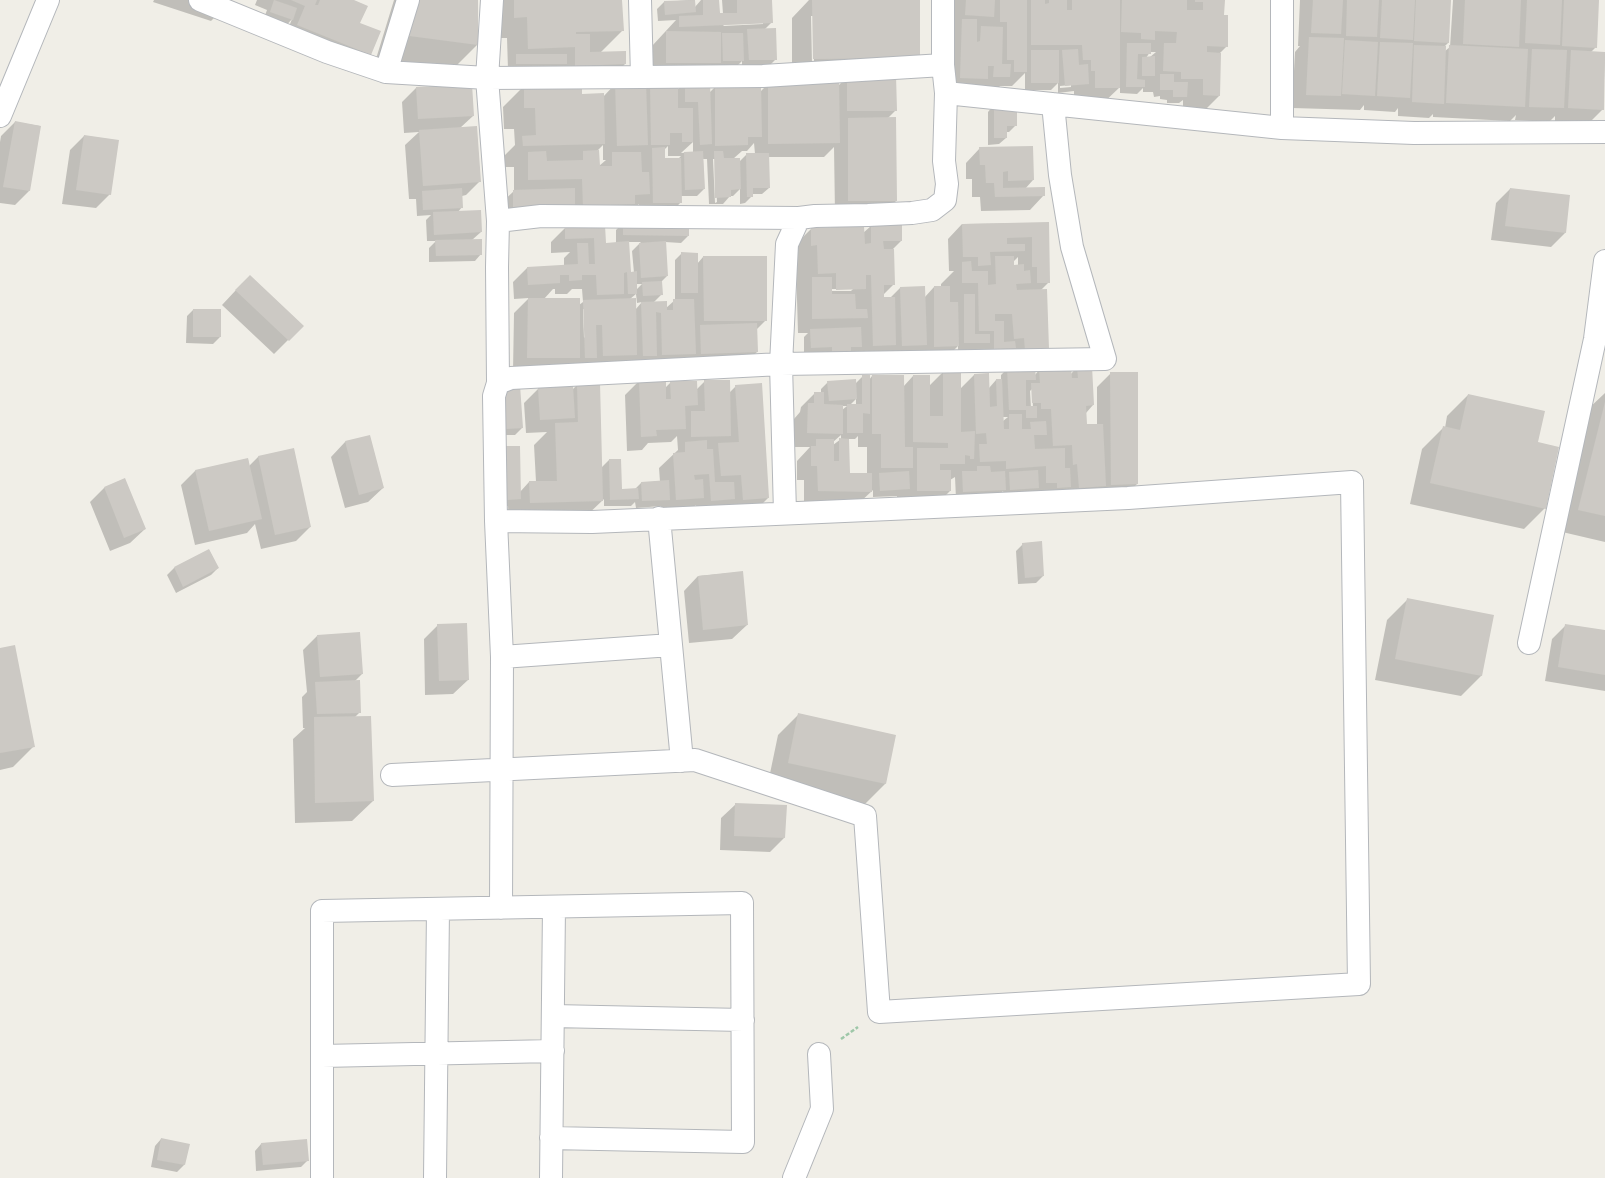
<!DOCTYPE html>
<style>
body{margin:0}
canvas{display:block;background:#f0eee7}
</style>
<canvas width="1605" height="1178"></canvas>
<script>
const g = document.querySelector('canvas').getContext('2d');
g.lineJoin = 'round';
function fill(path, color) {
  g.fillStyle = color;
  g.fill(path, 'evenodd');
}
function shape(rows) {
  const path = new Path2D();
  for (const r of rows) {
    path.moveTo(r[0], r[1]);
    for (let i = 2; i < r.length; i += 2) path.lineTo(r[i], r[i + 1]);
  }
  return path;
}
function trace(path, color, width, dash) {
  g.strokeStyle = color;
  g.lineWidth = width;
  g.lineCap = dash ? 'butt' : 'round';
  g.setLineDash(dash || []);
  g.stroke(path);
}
const shadow = shape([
 [154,0,232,0,211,21,153,2],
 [257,0,351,0,370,54,356,69,284,39,292,19,285,27,264,18,267,10,255,5],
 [394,0,477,0,477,45,450,72,375,62],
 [502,0,621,0,623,30,600,53,625,64,604,85,581,85,582,95,603,97,616,83,646,89,650,84,677,90,685,82,709,93,715,87,760,92,768,84,838,86,845,79,792,80,792,18,809,0,919,0,919,58,898,79,895,79,896,110,888,118,896,201,882,215,835,215,834,147,824,157,768,157,769,188,762,194,752,194,752,196,745,203,740,204,740,189,733,196,730,196,723,204,709,204,707,159,703,159,704,189,697,196,681,196,681,202,667,217,639,217,639,204,635,208,499,225,499,205,514,191,514,167,502,167,502,158,515,145,514,129,504,129,503,107,524,86,508,70,507,38,494,38],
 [811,16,814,16,814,64,812,64],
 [693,142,693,152,681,153],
 [754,143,755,154,747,154,739,162,733,159,742,151,747,151],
 [603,145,603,160,606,160,599,166,597,151],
 [668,146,668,156,681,156,678,159,664,159,664,150],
 [713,159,715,159,717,202,715,203],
 [690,0,694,0,695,7,701,0,718,0,719,14,723,14,722,0,771,0,772,22,765,29,776,59,769,66,742,67,742,61,736,67,652,77,652,46,676,20,658,21,657,9,664,2],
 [763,22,763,24,723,26,725,24],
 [953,0,1224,0,1223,16,1227,46,1220,53,1219,96,1198,117,1183,116,1183,100,1179,103,1167,103,1167,100,1160,99,1160,96,1154,97,1153,92,1143,92,1143,88,1137,94,1120,93,1120,87,1098,108,1074,108,1074,91,1058,93,1058,83,1051,90,1025,90,1025,73,1012,86,1000,86,995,91,979,91,980,85,972,92,946,92],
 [1150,52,1156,52,1150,57,1146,58],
 [1071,85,1071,87,1060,88,1060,86],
 [1300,0,1450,0,1448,43,1444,47,1445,51,1450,47,1453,0,1598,0,1596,47,1591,52,1605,53,1603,109,1588,124,1555,122,1555,116,1549,122,1515,120,1516,115,1510,121,1433,117,1433,114,1429,118,1398,116,1398,108,1395,112,1364,110,1364,105,1360,110,1292,108,1295,52,1300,46,1298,46],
 [416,88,473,116,460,128,480,181,466,195,462,196,462,207,458,212,481,232,472,240,481,254,475,261,429,262,429,248,436,241,427,241,426,220,431,215,417,216,416,199,409,199,405,145,419,132,404,133,402,102],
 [994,105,1016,125,1009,132,1006,132,1006,138,999,144,988,145,988,112],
 [15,122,40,126,29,191,15,205,0,203,0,142,1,136],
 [84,136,110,194,96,208,62,204,70,150],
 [980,148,1033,180,1025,189,1044,195,1030,210,981,211,980,197,972,197,972,179,966,179,966,163],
 [1510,189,1569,196,1565,233,1551,247,1491,240,1496,203],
 [623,223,688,236,681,243,665,242,667,276,661,282,662,294,654,302,666,308,675,300,675,260,682,253,697,264,703,257,766,320,756,330,757,352,743,366,513,371,514,313,529,298,514,299,513,282,527,268,564,266,564,258,570,252,551,253,551,242,565,228,604,226,605,244,616,243,616,230],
 [628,242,641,242,632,251,634,273,630,273],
 [636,284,642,284,636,290],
 [553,289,555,289,555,294,567,294,572,289,582,289,583,302,579,305,544,299],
 [636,294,637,303,642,302,635,310,630,299],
 [583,309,585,309,586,336,584,338],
 [1048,223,1049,282,1041,290,1029,368,1035,375,1039,370,1071,374,1077,367,1093,405,1086,413,1086,426,1097,425,1097,387,1111,373,1137,484,1123,498,1004,496,1003,491,999,496,956,499,955,477,950,480,950,491,929,512,897,512,897,496,873,497,873,490,857,505,804,505,804,480,797,480,797,461,810,447,794,447,794,419,800,412,801,407,815,393,821,393,821,389,828,382,855,384,863,376,869,380,872,376,903,387,913,376,929,386,943,372,960,389,974,375,988,374,989,388,996,380,1001,380,1001,375,1004,372,1004,359,958,352,958,346,944,360,921,360,921,350,911,359,804,355,804,337,808,333,798,333,796,266,790,250,811,229,863,233,871,226,901,241,893,249,894,284,883,295,883,298,890,298,900,288,924,298,934,287,941,287,941,284,954,271,949,271,948,239,962,224],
 [1018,257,1018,265,1013,266,1013,262],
 [831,289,853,289,851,291,831,291],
 [1032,389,1033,408,1031,408,1030,391],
 [856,399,856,405,850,405],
 [842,406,847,406,842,410],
 [1003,417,1008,417,1003,421],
 [841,435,841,439,833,445,833,442],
 [858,436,858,447,867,447,867,474,849,474,848,439,855,439],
 [236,290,302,326,274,354,222,305],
 [193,310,220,337,213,344,186,343,187,316],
 [639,381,665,388,671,382,696,390,705,381,729,393,736,386,768,498,754,512,697,514,696,505,689,512,662,513,661,506,636,508,635,502,631,506,604,506,604,499,581,521,509,523,508,506,501,506,500,454,507,447,520,492,529,482,536,482,534,445,547,432,526,433,524,403,538,389,572,390,577,385,601,468,609,460,621,490,635,489,641,483,660,482,659,468,678,450,677,436,671,442,648,443,642,450,627,451,625,395],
 [1605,393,1605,542,1558,531,1587,410],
 [497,394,522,428,515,435,500,435],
 [1468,395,1537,443,1545,508,1524,529,1410,504,1422,449,1443,428,1445,428,1447,416],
 [369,436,383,488,368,502,345,508,331,457,345,442],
 [293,449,310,527,296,541,261,549,255,524,247,533,195,545,181,485,195,471,248,459,249,466,258,457],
 [124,480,145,529,130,543,110,551,90,502,104,488],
 [1023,544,1043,576,1036,583,1018,584,1016,551],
 [209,550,218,568,211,575,176,593,167,575,174,568],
 [742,572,747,625,732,639,689,643,684,591,698,576],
 [1408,599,1482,675,1461,696,1375,680,1387,620],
 [438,625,468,680,453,694,425,695,424,639],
 [1566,625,1605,631,1605,691,1545,681,1552,639],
 [317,636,362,674,354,682,360,712,355,717,373,801,352,821,295,823,293,739,305,728,303,728,302,697,307,692,303,650],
 [0,649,34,746,13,767,0,770],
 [799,714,895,736,885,784,864,805,768,783,778,735],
 [736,804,785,806,784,838,770,852,720,850,721,818],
 [161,1139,189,1145,184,1165,177,1172,151,1167,155,1146],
 [261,1144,308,1160,301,1167,256,1171,255,1151]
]);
const building = shape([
 [274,0,297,8,293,20,270,12],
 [291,0,317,0,315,5,318,5,320,0,354,0,368,6,360,23,381,31,371,55,297,25,305,6],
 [413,0,478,0,478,45,402,35],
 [514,0,622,0,624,31,576,32,576,34,590,34,590,52,626,51,626,64,575,66,575,47,528,49,527,17,514,18],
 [695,0,696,12,665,15,664,1],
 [703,0,719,0,720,13,737,13,737,0,772,0,773,23,679,27,679,16,703,15],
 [812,0,920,0,920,58,813,59],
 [966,0,995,0,994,17,965,15],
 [1000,0,1027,0,1027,72,1014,72,1014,60,1007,60,1007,22,1000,22],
 [1031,0,1045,0,1045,4,1049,3,1049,0,1067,0,1067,10,1072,10,1072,0,1120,0,1120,88,1095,88,1095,71,1091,71,1091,60,1083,60,1082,45,1031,45],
 [1122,0,1187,0,1187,10,1203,10,1203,2,1195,2,1195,0,1225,0,1224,15,1228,15,1228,47,1207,46,1207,52,1221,53,1220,96,1203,95,1203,79,1181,79,1181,72,1163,71,1164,43,1176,43,1177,32,1155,31,1155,40,1141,39,1141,33,1121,32],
 [1313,0,1343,0,1341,34,1311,33],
 [1347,0,1379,0,1377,37,1346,36],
 [1382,0,1415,0,1413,40,1380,38],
 [1416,0,1451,0,1449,43,1414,41],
 [1465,0,1521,0,1519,47,1463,44],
 [1527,0,1562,0,1560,45,1525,43],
 [1564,0,1599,0,1597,48,1562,46],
 [962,19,977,19,977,42,980,41,981,26,1003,27,1002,64,1011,64,1010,77,993,77,994,66,988,66,988,79,960,78],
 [776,28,777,60,749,60,747,29],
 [666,31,721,32,721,63,666,63],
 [722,33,743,33,744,61,723,61],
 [1309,37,1344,38,1341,96,1306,95],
 [1345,40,1378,42,1375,96,1342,94],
 [1380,42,1413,43,1410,98,1377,96],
 [1127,43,1151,43,1151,54,1138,54,1137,79,1145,80,1145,87,1126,87],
 [1414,45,1446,46,1444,104,1412,102],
 [1449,45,1528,49,1525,107,1446,103],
 [1078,49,1079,65,1088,64,1089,84,1065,86,1062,50],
 [1532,49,1567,50,1564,108,1529,107],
 [1031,50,1059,50,1059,83,1031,83],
 [1571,50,1605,52,1604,110,1568,108],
 [516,54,567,54,567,64,516,64],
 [1155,56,1155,76,1142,76,1142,57],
 [1160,74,1174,74,1174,82,1188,82,1187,97,1173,97,1173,90,1160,90],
 [896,75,897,111,847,111,847,76],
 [710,81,712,144,700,145,698,102,685,102,685,82],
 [615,82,646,82,648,145,617,146],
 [678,82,678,108,693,108,693,142,682,142,682,133,670,133,670,145,651,145,650,83],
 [839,82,840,143,768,144,768,83],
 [582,83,582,94,604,93,605,144,523,146,522,136,536,135,535,108,524,108,524,85],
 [472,84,474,116,418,119,416,87],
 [715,86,761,86,762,137,748,137,748,145,715,146],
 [994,104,1017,104,1017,126,1007,126,1007,138,994,138],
 [896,117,897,201,848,201,848,118],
 [15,121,41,126,30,191,3,187],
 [477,126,481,182,423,186,419,130],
 [84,135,119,140,111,195,76,190],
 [1033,146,1034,180,1008,181,1008,171,1003,172,1003,188,1045,187,1045,196,995,197,994,183,986,183,985,165,980,165,979,147],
 [665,147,665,158,681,158,682,203,653,203,652,148],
 [599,150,600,166,612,166,612,152,641,152,642,172,649,172,650,194,635,195,635,204,583,206,582,179,528,180,528,152,546,151,547,161,583,160,583,151],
 [703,151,705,189,685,190,684,152],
 [714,151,723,151,724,158,740,158,741,189,731,190,731,197,715,198],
 [746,153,769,153,770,188,753,188,753,197,747,197],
 [462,188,463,208,423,210,422,191],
 [575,188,575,210,513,211,513,190],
 [1510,188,1570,195,1566,233,1505,226],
 [481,210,482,232,434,235,433,212],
 [623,222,689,223,689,236,623,235],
 [1049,222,1050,283,1037,283,1037,267,1032,267,1032,237,1007,238,1007,244,1025,244,1025,251,990,252,991,265,978,266,978,257,963,257,962,224],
 [902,224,902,241,883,241,884,249,894,249,895,285,884,285,884,297,895,297,896,345,873,346,871,275,866,275,866,289,836,290,836,273,818,274,817,245,811,246,811,228,864,226,865,244,871,243,871,225],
 [605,225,606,243,629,241,631,272,637,271,637,294,628,294,627,272,624,273,624,294,597,295,596,275,582,275,582,280,569,281,569,275,560,275,560,283,528,285,527,267,578,264,577,243,588,243,589,264,595,264,594,238,565,239,565,227],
 [482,239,482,255,436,256,435,240],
 [666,241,668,276,641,278,639,243],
 [681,252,698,253,698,293,681,293],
 [703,256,767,256,767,321,704,321],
 [995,256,1014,256,1014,265,1024,264,1024,271,1030,270,1031,283,1016,284,1017,290,1047,289,1049,349,1025,350,1024,338,1014,339,1012,314,995,314,995,321,1004,321,1004,342,1015,341,1016,348,994,349,994,331,979,331,978,283,962,283,962,262,971,261,972,271,988,271,988,285,996,284],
 [250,275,304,326,289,341,235,290],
 [812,277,832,277,832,294,855,294,856,309,867,309,868,318,812,319],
 [662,281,663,295,643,296,642,282],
 [925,286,927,345,902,346,900,287],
 [934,286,950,286,950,302,958,302,959,346,934,347],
 [964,294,975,294,975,334,990,334,990,343,964,343],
 [528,298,580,298,580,358,527,358],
 [636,298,637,355,603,356,602,325,596,325,597,358,585,358,583,300],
 [673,299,694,299,696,354,662,355,661,313,656,312,657,356,643,356,641,302,667,301,667,310,673,310],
 [193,309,221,309,221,337,193,337],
 [757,323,758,352,701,354,700,325],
 [861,327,862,347,851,347,851,352,832,352,832,347,811,348,810,329],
 [1035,366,1036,380,1026,380,1026,406,1037,406,1037,418,1026,418,1026,410,1009,410,1007,367],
 [1077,366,1092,366,1094,405,1086,406,1087,424,1103,424,1106,486,1079,488,1077,464,1073,465,1072,445,1053,446,1051,409,1041,409,1041,403,1032,403,1031,383,1040,383,1039,369,1071,368,1072,378,1078,378],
 [943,371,961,371,961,432,975,431,974,459,970,459,970,456,965,455,965,464,940,464,940,470,951,470,951,491,917,491,917,448,948,448,948,443,913,442,913,375,930,375,930,416,943,416],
 [1110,372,1138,372,1138,484,1111,485],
 [989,373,990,407,997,406,996,379,1002,379,1004,429,1009,429,1009,414,1022,414,1022,429,1031,429,1030,422,1046,421,1047,435,1034,435,1035,449,1065,448,1065,468,1070,468,1071,487,1057,488,1057,483,1046,483,1046,466,1006,469,1006,461,980,462,979,444,987,444,986,433,976,434,974,374],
 [862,375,870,375,870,414,863,413,863,433,847,433,847,404,862,404],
 [872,375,904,375,905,447,913,447,913,468,881,468,881,434,872,434],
 [666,379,666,399,671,399,670,381,697,381,698,405,685,406,686,429,656,430,657,436,641,437,639,380],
 [856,379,857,399,829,401,827,381],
 [704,380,730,380,731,436,691,437,691,411,705,411],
 [600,383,603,501,530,503,529,481,557,481,555,423,578,422,577,384],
 [762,383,769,498,743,500,741,475,721,476,718,443,739,442,735,385],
 [520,385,523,428,506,429,504,386],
 [573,386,575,418,540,420,538,388],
 [814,392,824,392,824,404,843,405,843,434,807,433,808,403,814,403],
 [1468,394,1545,411,1538,442,1559,447,1546,509,1430,483,1443,426,1460,430],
 [1605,402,1605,516,1578,510],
 [370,435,384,488,359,495,345,441],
 [839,438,849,439,850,473,872,473,872,492,818,491,817,466,811,466,811,446,816,446,816,439,834,439,834,461,839,461],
 [707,440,707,449,713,449,715,482,734,482,735,499,711,501,709,474,694,475,695,480,703,479,704,498,676,500,673,453,685,452,685,442],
 [506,446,520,446,521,499,507,500],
 [294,448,311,527,275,535,258,456],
 [248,458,262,519,209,531,195,470],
 [609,459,621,459,622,489,638,488,639,499,610,500],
 [977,466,990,466,991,472,1005,471,1006,490,963,492,962,471,977,471],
 [1038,470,1039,488,1010,490,1009,472],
 [909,471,910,489,880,491,879,473],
 [125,478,146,529,124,538,104,487],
 [669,480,670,500,642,501,641,482],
 [1042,541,1044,576,1025,578,1022,543],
 [209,549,219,568,183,587,174,567],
 [743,571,748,625,703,630,698,576],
 [1407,598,1494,615,1482,676,1395,659],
 [467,623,469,680,439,681,437,624],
 [1565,624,1605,630,1605,675,1558,667],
 [360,632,363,674,320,677,317,635],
 [15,645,35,747,0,753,0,648],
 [360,680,361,713,317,714,315,682],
 [798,713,896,735,886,784,788,763],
 [371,716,374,801,315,803,314,717],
 [735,803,787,805,785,838,734,836],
 [161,1138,190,1144,185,1165,157,1160],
 [307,1139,309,1161,263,1165,261,1143]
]);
const path = shape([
 [841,1039,858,1027]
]);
const minor = shape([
 [200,0,327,52,386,72],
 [408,0,386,72,487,78,642,77,763,76,943,65],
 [492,0,487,78,498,221,541,216,799,218],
 [640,0,642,77],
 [943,0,943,65,946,93,1282,128,1414,133,1605,132],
 [1282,0,1282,128],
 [498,221,497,267,498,383,494,396,496,521,502,657,501,908],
 [498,383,511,378,781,364,1105,359,1072,247,1060,175,1053,104],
 [785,513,781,364,787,244,799,218,815,216,868,215,912,213,932,210,945,200,947,184,944,161,946,93],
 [659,518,682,761],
 [1529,643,1595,339,1605,261],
 [502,657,671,645],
 [392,775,695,760,865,816,879,1012,1359,984,1352,482,1128,498,890,509,592,522,496,521],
 [553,1016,743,1020],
 [322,1056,553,1051],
 [322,1178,322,911,742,903,743,1142,551,1138],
 [435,1178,438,909],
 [551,1178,554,907],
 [794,1178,822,1109,819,1054]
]);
const tertiary = shape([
 [0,116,48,0]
]);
fill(shadow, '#0003');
fill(building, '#ccc9c4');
trace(minor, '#b4b7bb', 24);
trace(tertiary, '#b4b7bb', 24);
trace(path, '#9ec7a8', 2.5, [4, 2]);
trace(minor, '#fff', 22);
trace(tertiary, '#fff', 22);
</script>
